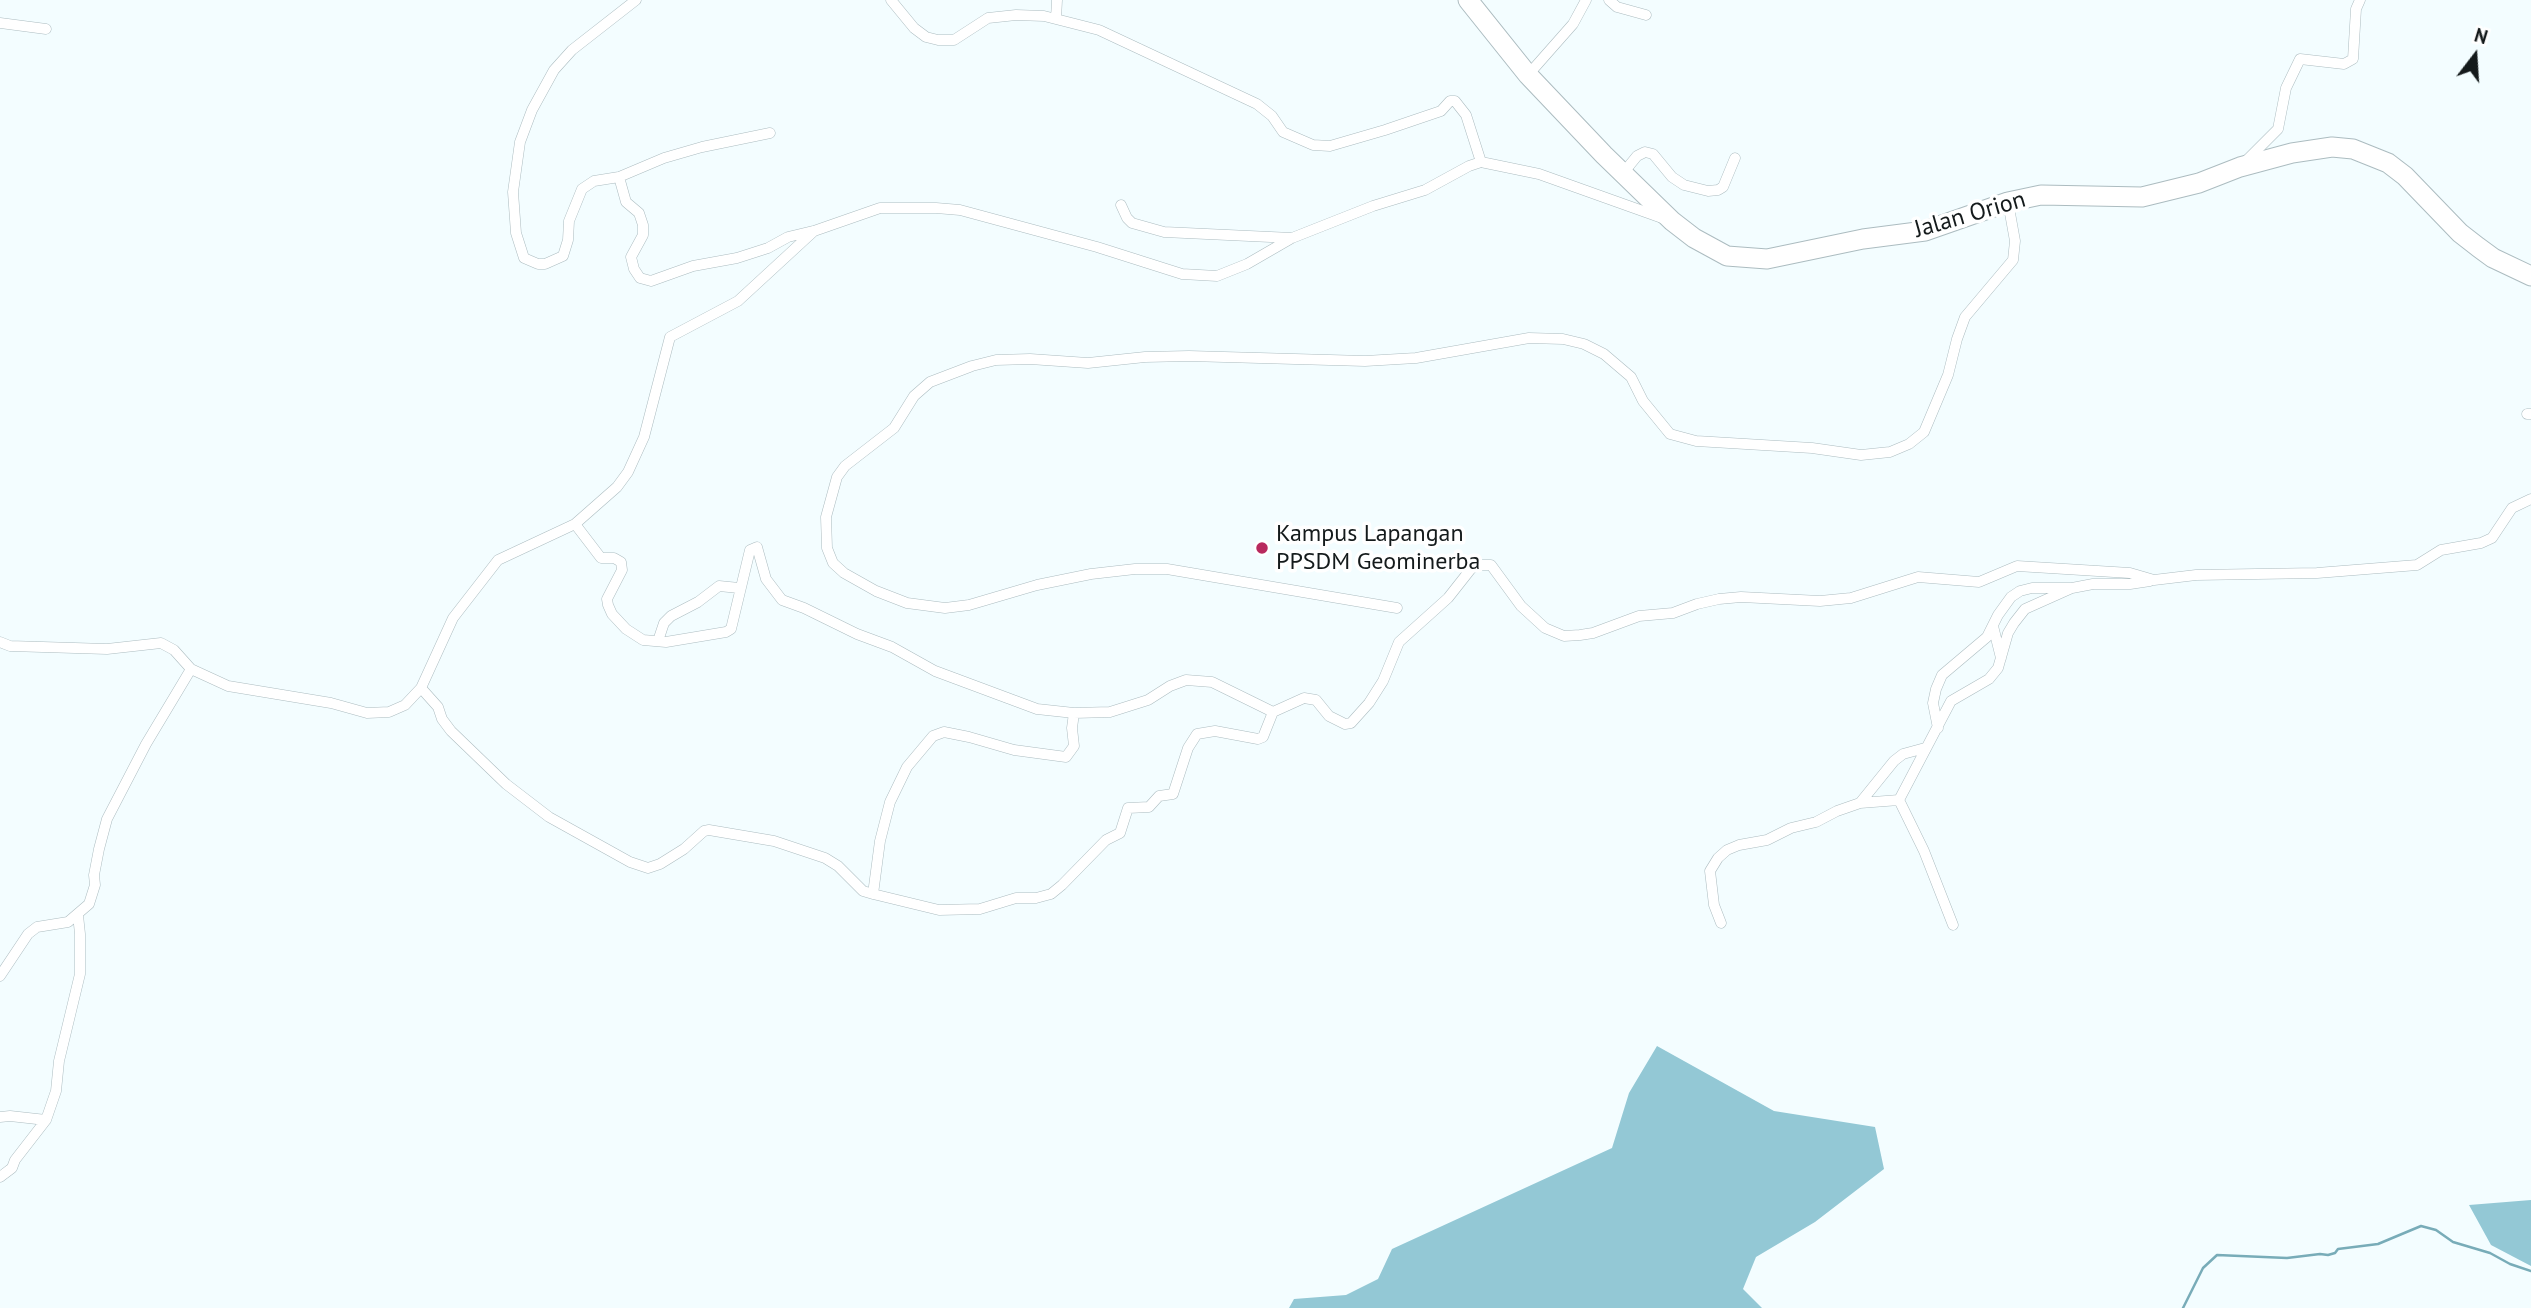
<!DOCTYPE html>
<style>
body{margin:0}
#map{position:relative;width:2531px;height:1308px;overflow:hidden;background:#f3fdff;font-family:"PT Sans",sans-serif}
canvas{display:block}
.north{position:absolute;left:2440px;top:21px;width:70px;height:70px;-webkit-text-stroke:5px #fff;paint-order:stroke;rotate:17deg;font-size:19px;font-weight:700;line-height:28px;text-align:center;color:#141a1b}
.north::after{content:'';display:block;margin:auto;width:24px;height:32px;background:#141a1b;clip-path:polygon(50% 0,100% 100%,50% 72%,0 100%)}
</style>
<div id="map">
<canvas width="2531" height="1308"></canvas>
<div class="north">N</div>
</div>
<script>
const g = document.querySelector('canvas').getContext('2d');
g.lineJoin = 'round';
function fill(path, color) {
  g.fillStyle = color;
  g.fill(path, 'evenodd');
}
function shape(rows) {
  const path = new Path2D();
  for (const r of rows) {
    path.moveTo(r[0], r[1]);
    for (let i = 2; i < r.length; i += 2) path.lineTo(r[i], r[i + 1]);
  }
  return path;
}
function trace(path, color, width, dash) {
  g.strokeStyle = color;
  g.lineWidth = width;
  g.lineCap = dash ? 'butt' : 'round';
  g.setLineDash(dash || []);
  g.stroke(path);
}
function label(font, color, halo, rows, align = 'center') {
  g.font = font + ' "PT Sans",sans-serif';
  g.lineWidth = 7;
  g.setLineDash([]);
  g.textBaseline = 'middle';
  g.strokeStyle = halo;
  g.fillStyle = color;
  for (const [text, x, y, turn = 0] of rows) {
    g.save();
    g.translate(x, y);
    g.rotate((+turn || 0) * Math.PI / 180);
    g.textAlign = isNaN(turn) ? turn : align;
    if (halo) g.strokeText(text, 0, 0);
    g.fillText(text, 0, 0);
    g.restore();
  }
}
const forest = shape([
 [1657,1046,1774,1111,1875,1127,1884,1169,1815,1222,1756,1257,1743,1289,1762,1308,1289,1308,1294,1299,1346,1295,1378,1279,1392,1249,1612,1148,1629,1093],
 [2531,1200,2531,1266,2491,1245,2469,1205]
]);
const stream = shape([
 [2183,1308,2203,1268,2217,1255,2287,1258,2320,1254,2328,1255,2335,1253,2338,1249,2378,1244,2421,1226,2436,1230,2453,1242,2490,1253,2510,1264,2531,1271]
]);
const street = shape([
 [636,0,572,50,554,70,532,110,520,142,513,192,516,233,524,258,538,264,545,264,563,256,568,240,569,221,582,189,594,181,619,177,664,158,702,147,770,133],
 [891,0,914,28,926,37,938,40,954,40,988,18,1016,15,1044,16,1099,30,1257,104,1272,116,1283,132,1313,145,1330,146,1385,130,1441,111,1450,101,1455,101,1466,115,1481,162],
 [1609,0,1617,7,1646,15],
 [1056,19,1057,0],
 [0,23,46,29],
 [1528,75,1573,24,1586,0],
 [2245,162,2278,129,2286,88,2300,59,2344,64,2353,59,2356,9,2360,0],
 [1624,172,1637,156,1645,152,1653,154,1672,177,1684,185,1708,191,1718,190,1723,187,1735,158],
 [619,177,626,202,639,213,643,225,643,235,631,257,634,269,640,278,651,281,693,266,737,258,768,248,788,237,813,231],
 [1121,205,1127,218,1132,223,1164,232,1292,238],
 [2527,414,2531,414],
 [575,524,601,558,614,558,621,562,622,570,607,599,608,605,612,614,626,629,643,640,666,642,726,632,731,629,750,550,757,547,766,579,782,600,804,608,857,634,892,647,935,671,1037,709,1074,713,1110,712,1148,700,1170,686,1186,680,1212,682,1273,712],
 [1397,608,1167,569,1135,569,1091,574,1037,585,969,605,945,608,907,603,876,591,844,573,833,563,827,548,826,517,837,477,845,466,894,428,914,396,930,382,972,366,996,360,1030,359,1088,363,1145,357,1189,356,1365,361,1416,358,1529,338,1563,339,1584,344,1604,354,1631,377,1643,401,1670,434,1696,441,1812,448,1861,455,1890,452,1909,444,1924,432,1948,375,1957,339,1965,317,2013,260,2015,241,2008,202],
 [1993,626,2001,658],
 [658,641,664,623,671,616,698,602,719,586,739,588],
 [0,642,10,646,107,649,161,643,174,650,191,669,228,686,331,703,367,713,389,712,405,705,421,688,453,618,498,560,575,524,617,487,628,472,644,437,670,337,738,301,814,231,880,208,936,208,960,210,1097,247,1182,274,1217,276,1247,264,1292,238,1373,206,1425,190,1469,166,1481,162,1539,174,1665,219],
 [421,688,438,707,442,719,451,731,506,784,549,817,630,862,648,868,660,864,684,849,704,831,709,830,774,841,825,858,838,866,863,891,873,894,939,910,980,909,1016,898,1036,898,1051,894,1062,885,1106,840,1120,833,1128,808,1149,807,1159,796,1173,794,1188,748,1197,734,1215,731,1258,739,1263,737,1273,712,1304,698,1316,700,1329,716,1345,724,1351,723,1369,703,1383,681,1399,642,1448,598,1474,565,1491,565,1521,606,1545,628,1564,636,1580,635,1593,633,1639,616,1673,613,1697,604,1719,599,1741,597,1820,601,1851,598,1918,577,1979,582,2017,566,2130,573,2154,580,2196,575,2317,573,2417,565,2441,550,2481,543,2492,538,2512,508,2531,499],
 [1938,728,1933,703,1936,689,1942,675,1987,637,1998,615,2011,597,2020,591,2032,588,2072,588,2093,584,2130,584,2150,581],
 [1860,803,1894,761,1903,754,1925,748],
 [873,894,880,841,890,802,907,767,933,736,944,732,969,737,1014,750,1066,757,1074,746,1072,728,1074,713],
 [1721,923,1714,905,1710,871,1718,858,1727,850,1739,845,1767,840,1791,828,1816,822,1837,811,1860,803,1899,800],
 [1953,925,1924,851,1899,800,1951,701,1989,679,1998,668,2008,633,2014,623,2025,609,2072,588],
 [0,976,28,934,37,927,68,922,89,904,95,885,94,875,99,849,107,819,146,744,191,669],
 [0,1117,10,1116,46,1120],
 [0,1177,12,1168,15,1160,46,1120,56,1091,59,1061,80,974,80,934,78,915]
]);
const highway = shape([
 [1468,0,1528,75,1604,155,1672,221,1694,238,1727,256,1767,259,1863,239,1925,231,2008,202,2041,195,2142,197,2199,183,2240,167,2292,153,2332,147,2353,149,2388,163,2405,176,2460,233,2478,247,2493,258,2531,276]
]);
const markers = [
 [1262,548,7,"#b82a5e"]
];
const streetNames = [
 ["Jalan Orion",1970,215,-16]
];
const poiNames = [
 ["Kampus Lapangan",1276,534],
 ["PPSDM Geominerba",1276,562]
];
fill(forest, '#93c8d5');
trace(stream, '#78acb8', 2.5);
trace(street, '#acbcc0', 11);
trace(highway, '#acbcc0', 21);
trace(street, '#fff', 10);
trace(highway, '#fff', 19);
for (const [x, y, r, color] of markers) {
  const dot = new Path2D();
  dot.arc(x, y, r, 0, 2 * Math.PI);
  g.fillStyle = color;
  g.fill(dot);
  trace(dot, '#fff', 2.5);
}
label('24px', '#141a1b', '#fff', streetNames);
label('24px', '#141a1b', '#fff', poiNames, 'left');
</script>
